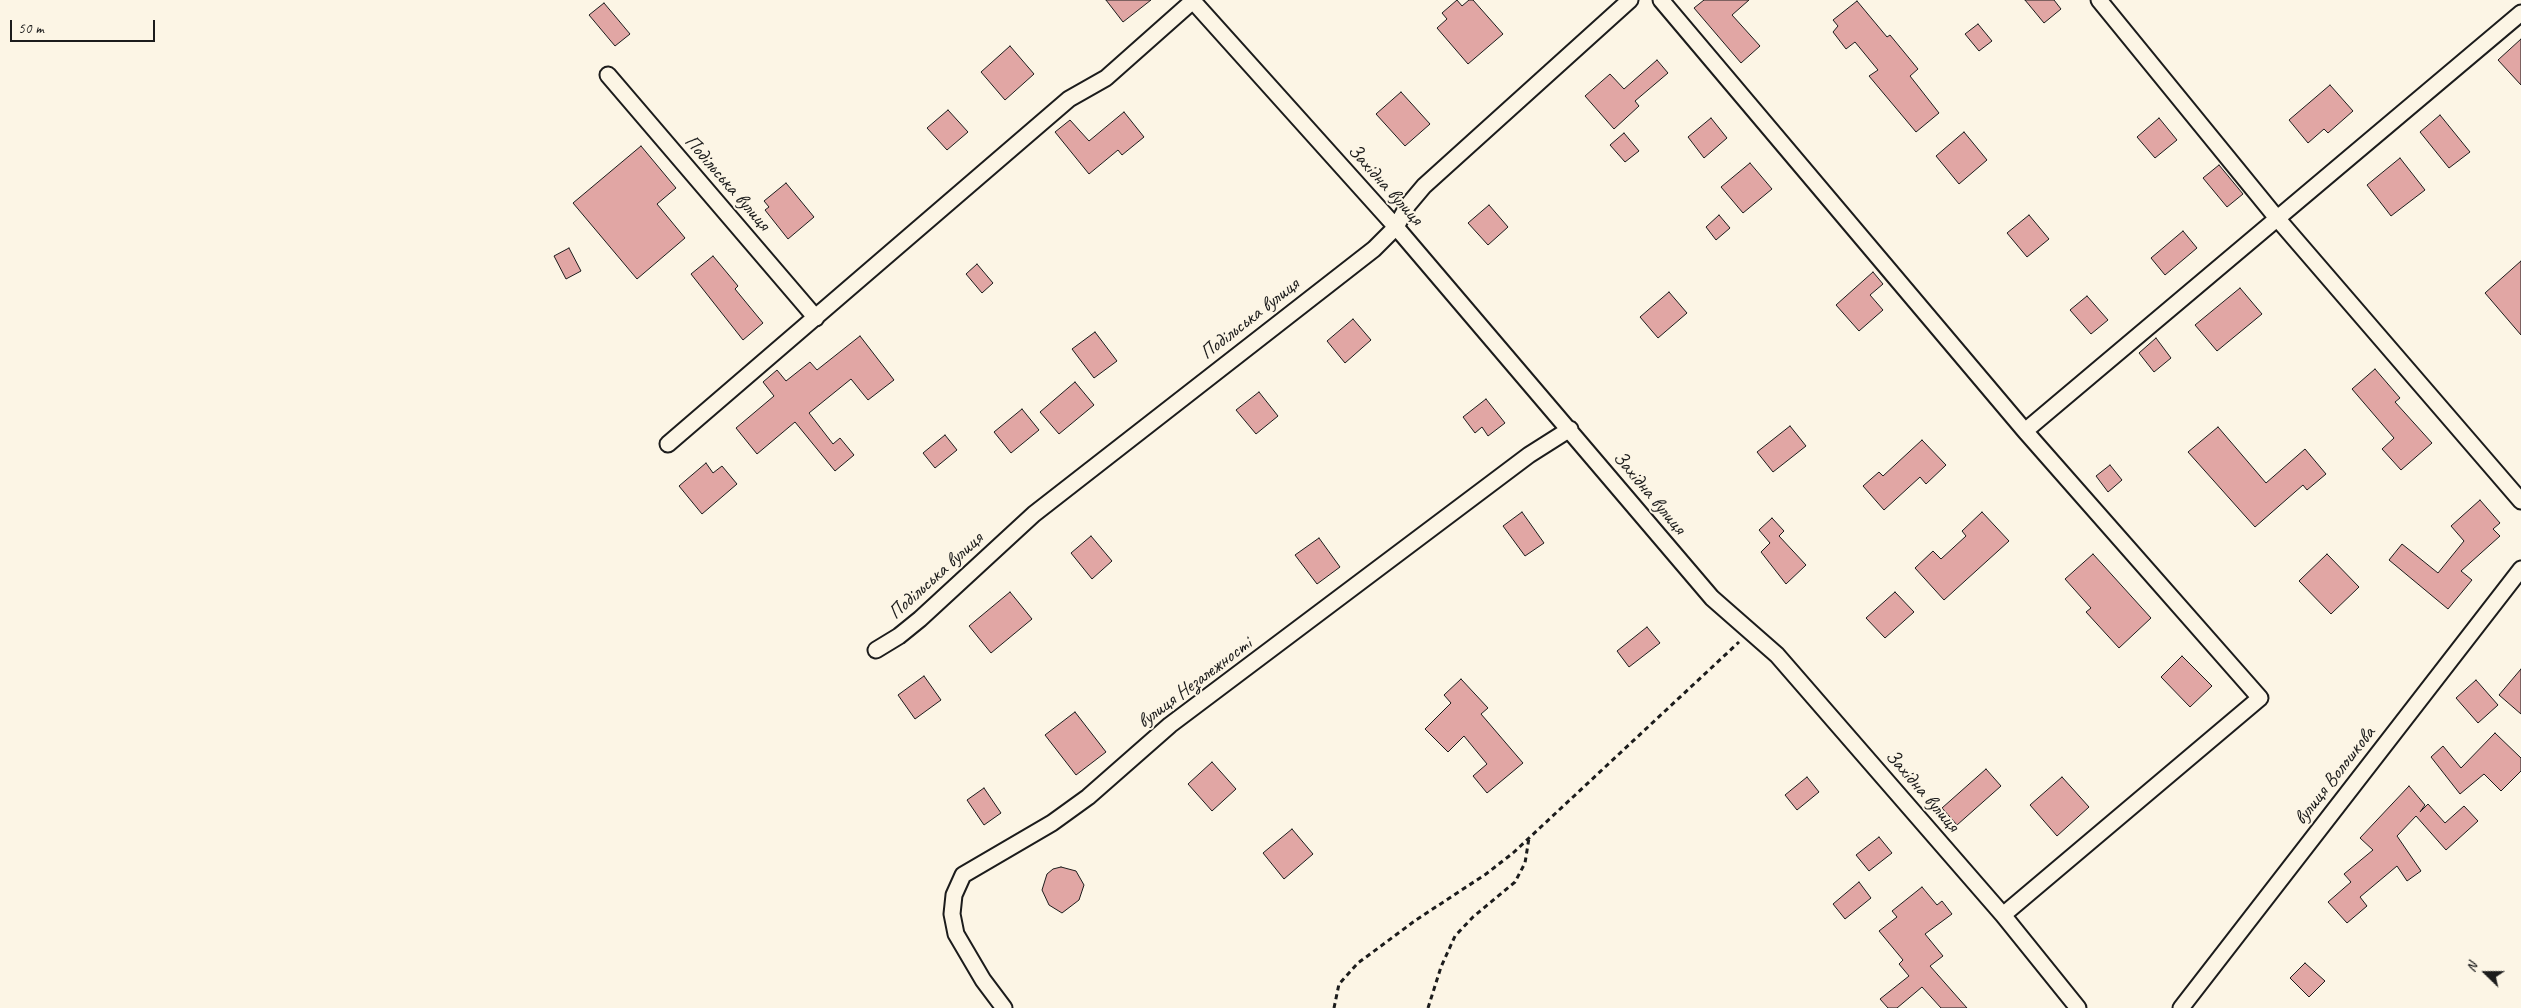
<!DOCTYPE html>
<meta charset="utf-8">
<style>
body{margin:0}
#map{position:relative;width:2521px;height:1008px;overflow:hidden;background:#fcf5e5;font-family:Caveat,sans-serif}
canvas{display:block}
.north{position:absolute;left:2461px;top:948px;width:50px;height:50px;-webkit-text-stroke:4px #fcf5e5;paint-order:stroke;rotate:292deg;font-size:14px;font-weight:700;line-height:20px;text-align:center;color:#1c1c1c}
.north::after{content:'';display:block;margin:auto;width:18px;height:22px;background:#1c1c1c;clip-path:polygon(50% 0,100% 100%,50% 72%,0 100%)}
.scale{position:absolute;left:10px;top:20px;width:145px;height:22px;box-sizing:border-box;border:2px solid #1c1c1c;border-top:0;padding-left:6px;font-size:15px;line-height:18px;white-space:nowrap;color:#1c1c1c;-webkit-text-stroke:4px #fcf5e5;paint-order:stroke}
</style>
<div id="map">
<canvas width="2521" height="1008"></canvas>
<div class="north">N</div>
<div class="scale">50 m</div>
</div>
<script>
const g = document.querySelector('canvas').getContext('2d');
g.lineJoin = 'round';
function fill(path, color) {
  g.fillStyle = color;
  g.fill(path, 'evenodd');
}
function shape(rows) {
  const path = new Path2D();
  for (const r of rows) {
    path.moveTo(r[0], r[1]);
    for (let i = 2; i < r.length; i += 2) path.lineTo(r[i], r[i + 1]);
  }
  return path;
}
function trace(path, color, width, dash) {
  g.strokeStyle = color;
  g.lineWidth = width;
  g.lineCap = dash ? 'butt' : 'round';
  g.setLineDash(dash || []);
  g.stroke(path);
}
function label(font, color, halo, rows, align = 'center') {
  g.font = font + ' Caveat,sans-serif';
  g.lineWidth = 4;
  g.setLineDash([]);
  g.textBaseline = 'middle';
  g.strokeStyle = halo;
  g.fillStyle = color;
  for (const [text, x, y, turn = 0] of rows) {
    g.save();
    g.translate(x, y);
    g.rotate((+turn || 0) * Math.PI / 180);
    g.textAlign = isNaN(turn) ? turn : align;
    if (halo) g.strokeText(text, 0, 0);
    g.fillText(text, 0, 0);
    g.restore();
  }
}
const building = shape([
 [1106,0,1151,0,1123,22,1106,0],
 [1457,0,1462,6,1469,0,1473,0,1503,34,1468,64,1437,28,1447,19,1442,13,1457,0],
 [1704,0,1749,0,1732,15,1760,46,1741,63,1694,8,1704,0],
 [2025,0,2054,0,2061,9,2044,23,2025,0],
 [1857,1,1887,37,1890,35,1918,69,1910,76,1939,113,1916,132,1869,76,1878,70,1855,42,1846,49,1833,32,1838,26,1833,20,1857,1],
 [604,3,630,34,615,46,589,15,604,3],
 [1978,24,1992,41,1979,51,1965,34,1978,24],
 [2521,39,2521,85,2498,60,2521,39],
 [1010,46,1034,74,1005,100,981,72,1010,46],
 [1657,60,1668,73,1635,101,1639,106,1614,129,1585,96,1610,74,1624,89,1657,60],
 [2330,85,2353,111,2328,133,2324,129,2308,143,2289,120,2330,85],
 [1401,92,1430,124,1405,146,1376,114,1401,92],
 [948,110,968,132,947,150,927,128,948,110],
 [1124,112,1144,137,1122,155,1118,150,1089,174,1055,132,1070,120,1089,141,1124,112],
 [2440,115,2470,152,2449,168,2420,132,2440,115],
 [1711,118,1727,138,1704,158,1688,137,1711,118],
 [2159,118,2177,140,2155,158,2137,137,2159,118],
 [1964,132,1987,160,1959,184,1936,156,1964,132],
 [1624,133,1639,151,1625,162,1610,145,1624,133],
 [641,146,676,188,657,204,685,238,637,279,573,203,641,146],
 [2400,158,2425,190,2391,216,2367,185,2400,158],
 [1750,163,1772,189,1743,213,1721,187,1750,163],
 [2219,165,2243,194,2227,207,2203,178,2219,165],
 [786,183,814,217,788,239,765,210,769,207,764,201,786,183],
 [1489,205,1508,227,1488,245,1468,223,1489,205],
 [1719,215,1730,228,1716,240,1706,227,1719,215],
 [2029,215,2049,239,2027,257,2007,233,2029,215],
 [2183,231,2197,248,2165,275,2151,258,2183,231],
 [569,248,581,271,566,279,554,256,569,248],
 [713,256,738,286,735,289,763,323,743,340,691,274,713,256],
 [2521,261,2521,335,2485,293,2521,261],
 [977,264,993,283,982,293,966,274,977,264],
 [1873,272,1883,284,1870,295,1883,310,1859,331,1836,305,1873,272],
 [2240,288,2262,314,2217,351,2195,325,2240,288],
 [1669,292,1687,313,1658,338,1640,317,1669,292],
 [2087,296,2108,320,2091,334,2070,310,2087,296],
 [1353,319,1371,340,1345,363,1327,341,1353,319],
 [1095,332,1117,361,1094,378,1072,349,1095,332],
 [860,336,894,380,868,400,851,379,809,413,833,444,840,438,854,455,835,471,795,422,757,454,736,428,774,396,763,382,777,370,786,381,810,362,817,370,860,336],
 [2156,338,2171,358,2154,372,2139,353,2156,338],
 [2375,369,2400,398,2395,402,2432,443,2401,470,2382,449,2394,438,2352,389,2375,369],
 [1075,382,1094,405,1059,434,1040,412,1075,382],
 [1259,392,1278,416,1256,434,1236,410,1259,392],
 [1486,399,1505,423,1488,436,1482,427,1475,433,1463,417,1486,399],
 [1022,409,1039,430,1011,453,994,432,1022,409],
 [1790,426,1806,446,1773,472,1757,452,1790,426],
 [2218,427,2266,483,2305,449,2326,474,2307,490,2303,485,2255,527,2188,452,2218,427],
 [945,435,957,450,935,468,923,453,945,435],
 [1922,440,1946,465,1926,484,1920,477,1884,510,1863,486,1879,472,1883,476,1922,440],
 [706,463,713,473,722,466,737,484,702,514,679,486,706,463],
 [2110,465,2122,480,2108,492,2096,476,2110,465],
 [2480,500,2500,523,2493,529,2500,536,2461,571,2472,580,2448,609,2389,560,2402,544,2438,573,2464,541,2451,526,2480,500],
 [1522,512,1544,543,1525,556,1503,526,1522,512],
 [1982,512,2009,541,1944,600,1915,568,1933,551,1941,559,1966,536,1962,531,1982,512],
 [1772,518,1784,531,1779,536,1806,565,1786,584,1761,552,1770,543,1759,530,1772,518],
 [1091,536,1112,561,1092,579,1071,553,1091,536],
 [1319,538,1340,567,1317,584,1295,555,1319,538],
 [2093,554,2151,618,2119,648,2086,612,2091,608,2065,579,2093,554],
 [2327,554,2359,587,2331,614,2299,581,2327,554],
 [1010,592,1032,619,991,653,969,626,1010,592],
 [1895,592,1914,612,1885,638,1866,618,1895,592],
 [1647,627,1660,643,1629,667,1617,651,1647,627],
 [2182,656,2212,686,2190,707,2161,677,2182,656],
 [2521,669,2521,714,2499,695,2521,669],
 [924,676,941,700,915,719,898,695,924,676],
 [1461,679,1488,708,1481,714,1523,763,1487,793,1473,776,1487,764,1464,736,1448,752,1425,729,1451,703,1444,695,1461,679],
 [2476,680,2498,705,2478,723,2456,698,2476,680],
 [1075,712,1106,752,1076,775,1045,735,1075,712],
 [2495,733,2521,758,2521,771,2501,791,2484,774,2460,794,2431,757,2443,746,2461,768,2495,733],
 [1212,762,1236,789,1212,811,1188,784,1212,762],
 [1986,769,2001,786,1957,825,1942,808,1986,769],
 [1807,777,1819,792,1797,810,1785,795,1807,777],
 [2062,777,2089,807,2057,836,2030,805,2062,777],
 [2409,786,2425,805,2420,812,2428,804,2445,823,2464,806,2478,821,2446,850,2416,816,2397,836,2421,871,2407,881,2397,866,2360,897,2367,906,2347,923,2328,902,2351,882,2344,874,2373,850,2360,838,2409,786],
 [984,788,1001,813,984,825,967,800,984,788],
 [1292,829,1313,854,1284,879,1263,853,1292,829],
 [1879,837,1892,853,1869,871,1856,855,1879,837],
 [1061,867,1076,871,1084,885,1079,900,1062,913,1049,905,1042,890,1047,874,1053,869,1061,867],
 [1859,882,1871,898,1845,919,1833,904,1859,882],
 [1922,887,1937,905,1942,901,1952,914,1925,934,1943,956,1930,966,1967,1008,1941,1008,1922,987,1897,1008,1888,1008,1880,999,1909,976,1899,964,1903,960,1879,931,1897,917,1892,911,1922,887],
 [2305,963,2325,981,2309,997,2290,978,2305,963]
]);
const path = shape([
 [1334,1008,1339,984,1358,963,1416,920,1486,874,1513,853,1739,642],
 [1428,1008,1441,967,1455,936,1473,917,1515,882,1525,863,1529,838]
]);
const street = shape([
 [1192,0,1396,227,1712,598,1777,655,2003,915,2078,1008],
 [1661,0,2025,431,2260,698,2003,915],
 [2099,0,2276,217,2521,501],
 [608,75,816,318],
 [2025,431,2521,13],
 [668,444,1069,99,1106,78,1194,0],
 [876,650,899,636,920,619,1034,514,1374,249,1396,227,1408,205,1424,186,1630,0],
 [1004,1008,983,980,956,934,952,914,954,895,963,875,1052,823,1088,797,1170,725,1529,455,1570,429],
 [2181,1008,2521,569]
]);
const streetNames = [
 ["Подільська вулиця",727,183,49],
 ["Західна вулиця",1385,185,48],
 ["Подільська вулиця",1250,319,-38],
 ["Західна вулиця",1649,493,50],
 ["Подільська вулиця",936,576,-42],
 ["вулиця Незалежності",1195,683,-37],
 ["вулиця Волошкова",2335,776,-52],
 ["Західна вулиця",1922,791,49]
];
fill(building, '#e1a6a4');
trace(building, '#1c1c1c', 1);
trace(street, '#1c1c1c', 19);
trace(path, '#1c1c1c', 3, [5, 4]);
trace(street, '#fcf5e5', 15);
label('20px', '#1c1c1c', '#fcf5e5', streetNames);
</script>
